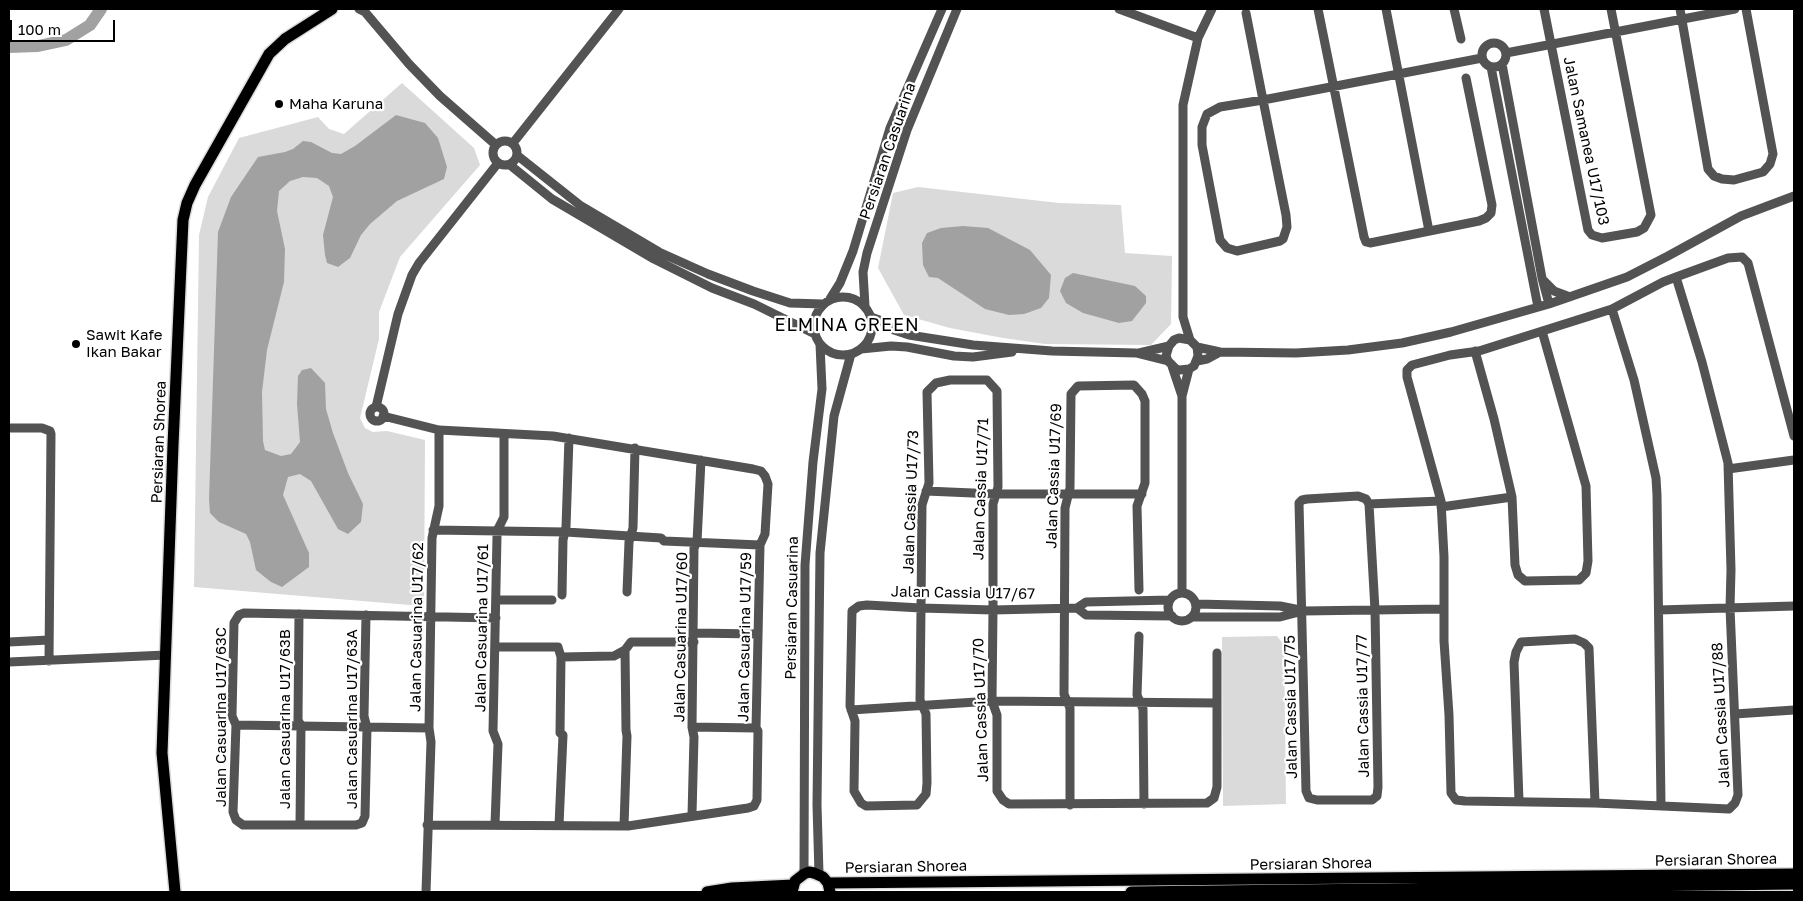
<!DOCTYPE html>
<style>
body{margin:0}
#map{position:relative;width:1803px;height:901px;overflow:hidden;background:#fff;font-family:"Golos Text",sans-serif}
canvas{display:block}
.frame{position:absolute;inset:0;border:10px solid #000;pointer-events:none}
.scale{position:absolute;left:10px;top:20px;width:105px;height:22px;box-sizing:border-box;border:2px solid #000;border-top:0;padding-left:6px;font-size:15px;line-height:18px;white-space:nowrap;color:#000;-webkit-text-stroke:4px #fff;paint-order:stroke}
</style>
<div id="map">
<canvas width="1803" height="901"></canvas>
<div class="frame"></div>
<div class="scale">100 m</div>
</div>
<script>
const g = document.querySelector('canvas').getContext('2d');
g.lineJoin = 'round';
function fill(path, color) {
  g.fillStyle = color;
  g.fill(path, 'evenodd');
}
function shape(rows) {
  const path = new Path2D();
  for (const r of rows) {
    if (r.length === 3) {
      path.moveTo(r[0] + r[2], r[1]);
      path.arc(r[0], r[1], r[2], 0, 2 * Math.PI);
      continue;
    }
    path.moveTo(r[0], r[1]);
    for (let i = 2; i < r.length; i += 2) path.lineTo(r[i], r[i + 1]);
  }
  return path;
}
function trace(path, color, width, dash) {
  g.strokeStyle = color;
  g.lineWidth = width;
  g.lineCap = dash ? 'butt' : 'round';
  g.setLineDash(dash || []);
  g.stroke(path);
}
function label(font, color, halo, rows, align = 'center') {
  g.font = font + ' "Golos Text",sans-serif';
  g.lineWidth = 4.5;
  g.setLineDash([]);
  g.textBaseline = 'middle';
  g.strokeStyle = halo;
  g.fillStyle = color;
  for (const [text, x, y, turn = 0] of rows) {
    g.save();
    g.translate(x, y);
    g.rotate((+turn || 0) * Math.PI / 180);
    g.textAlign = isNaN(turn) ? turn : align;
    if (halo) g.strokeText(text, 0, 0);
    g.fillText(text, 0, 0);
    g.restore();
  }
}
const green = shape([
 [402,83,474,148,480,165,400,257,379,312,379,339,360,418,365,428,373,432,387,431,425,440,424,603,410,605,194,587,199,235,208,197,239,138,318,117,329,129,344,134],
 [918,187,1059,203,1121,205,1125,253,1172,256,1171,324,1151,345,1045,344,1003,338,950,328,904,315,878,268,893,193],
 [1277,636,1284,645,1286,804,1223,806,1222,637]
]);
const water = shape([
 [396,115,425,123,438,138,447,167,444,179,397,201,370,224,361,235,350,258,338,267,327,263,325,255,323,235,333,197,329,186,317,178,303,177,290,181,279,191,277,211,285,249,284,282,267,350,262,392,263,441,265,450,281,456,291,454,300,442,297,404,298,376,302,370,311,368,325,383,326,409,333,433,348,473,363,504,361,522,348,534,338,529,311,481,300,474,288,477,283,495,309,553,309,567,282,587,271,582,256,570,250,542,246,534,219,522,210,513,209,499,218,232,231,197,258,157,285,152,293,149,303,141,311,142,332,153,341,154,355,146],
 [963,226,988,228,1030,250,1051,275,1049,298,1041,308,1024,314,1009,315,985,309,938,278,929,277,923,265,922,243,927,233,941,228],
 [1073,273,1135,286,1146,296,1146,303,1132,321,1119,323,1083,313,1066,303,1060,291,1065,278]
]);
const river = shape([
 [9,47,38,46,66,40,90,25,101,9]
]);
const minor = shape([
 [359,9,365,12,409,64,440,96,496,145],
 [1119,9,1198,38],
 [1318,9,1364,237,1366,242,1370,243,1479,221,1486,218,1491,213,1492,205,1466,78],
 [1386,9,1429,231],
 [1454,9,1461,39],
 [1544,9,1588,230,1592,235,1602,238,1637,232,1644,228,1651,215,1611,9],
 [1680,9,1708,169,1714,176,1722,179,1734,180,1763,172,1770,164,1773,154,1746,9],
 [1246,13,1263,100,1286,215,1287,227,1283,239,1280,241,1237,251,1227,248,1220,240,1202,145,1202,127,1207,114,1220,107,1263,100,1482,58],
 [1494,55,12],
 [1506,53,1735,9],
 [1502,64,1542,278,1549,304],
 [1491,67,1538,307],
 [505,153,12],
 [513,143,619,9],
 [518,156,581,206,659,252,708,274,753,291,790,303,823,304],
 [510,165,552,199,654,259,712,288,754,304,815,334],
 [1676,277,1702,362,1728,463,1731,570,1730,608,1738,795,1735,803,1729,809,1595,803,1465,801,1456,800,1451,793,1449,715,1444,641,1444,557,1441,501,1407,377,1407,370,1412,365,1450,355,1479,351,1612,309,1663,282,1676,277,1728,258,1742,257,1748,263,1794,436],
 [1544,281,1554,291,1570,297],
 [843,326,29],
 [830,299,840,283,853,251,890,128,942,9],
 [865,306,863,272,867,253,907,130,957,9],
 [1612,309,1634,380,1643,420,1656,478,1657,495,1661,805],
 [871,317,882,321,894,330,909,335,973,345,1052,351,1136,353,1168,361],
 [1190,340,1179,338,1174,340,1169,346,1166,356,1168,361,1176,369,1180,370,1189,369,1194,366,1198,356,1197,347,1190,340,1183,317,1183,105,1198,38,1212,9],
 [1197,347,1220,352,1296,353,1348,350,1402,343,1451,332,1549,304,1627,277,1668,256,1741,216,1794,196],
 [861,349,891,346,907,347,954,356,973,357,1012,352],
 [1139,353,1169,346],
 [1197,361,1207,359,1220,352],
 [1172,366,1182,396],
 [376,407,398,314,412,275,419,263,498,163],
 [377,414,7],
 [383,416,439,430,553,436,753,469,761,471,765,476,768,484,765,534,760,545,756,728,758,731,757,800,754,806,748,808,628,826,427,825],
 [9,428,42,428,50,431,51,434,49,661],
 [1728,469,1794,460],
 [926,491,996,494,1142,494],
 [1358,496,1366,499,1369,504,1375,610,1378,787,1377,796,1372,800,1317,800,1309,798,1306,791,1299,503,1302,500,1307,499,1358,496],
 [1512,497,1515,565,1518,575,1525,581,1579,580,1586,573,1588,561,1586,486,1542,331],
 [1369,504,1441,501],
 [1441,507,1512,497,1494,419,1475,351],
 [433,530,566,532,661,538,664,541,760,545],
 [627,592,629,542,633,528,635,448],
 [1182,593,1182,396,1189,369],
 [1182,607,14],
 [562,595,563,540,566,527,569,438],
 [496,600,552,600],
 [1170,600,1086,602,1077,608,993,610,921,608,867,605,859,606,852,611,850,706,855,721,854,791,861,803,866,806,917,805,926,794,927,783,926,714,920,700,921,608,922,505,929,483,927,392,936,383,950,380,987,380,997,391,998,487,993,504,993,610,992,701,997,715,997,791,1003,800,1009,804,1207,803,1214,798,1217,787,1217,653],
 [1196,604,1280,606,1300,610],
 [1077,608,1086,615,1172,616],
 [1659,610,1794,606],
 [299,614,298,720,301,726,300,825],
 [366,615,364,716,367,728,365,816,362,823,356,825,243,825,236,820,233,812,236,725,232,716,234,623,239,615,244,613,496,618],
 [1192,617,1280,617,1303,611,1443,609],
 [694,633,758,634],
 [1139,636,1137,695,1143,709,1144,804],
 [9,642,49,640],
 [495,647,558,647,561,657,614,656,625,650,631,642,694,642],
 [9,662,166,655],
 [851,710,992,701,1217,703],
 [1735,714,1794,710],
 [236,725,429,728],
 [692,727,756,728],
 [1519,801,1514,662,1516,652,1521,642,1575,639,1584,643,1589,648,1595,803],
 [1070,805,1070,708,1064,694,1065,508,1070,488,1071,394,1078,386,1134,385,1142,394,1145,401,1145,483,1137,506,1139,590],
 [692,815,694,737,692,727,694,548,697,542,701,460],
 [495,824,498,744,493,731,497,536,497,531,504,517,504,434],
 [559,825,563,735,560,733,561,657],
 [624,826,627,736,626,730,625,650],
 [804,874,805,565,813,462,822,389,820,344],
 [819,874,817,805,820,553,834,416,851,354],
 [426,892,431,742,429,728,432,538,439,506,439,430]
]);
const major = shape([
 [828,883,1794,874],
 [175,892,162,753,173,445,183,220,187,203,195,185,269,54,285,39,332,9],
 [707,892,732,888,793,885],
 [792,892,795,881,804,874,809,872,814,873,823,877,828,883,830,892],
 [1131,892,1794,884]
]);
const markers = [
 [279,104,5,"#000"],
 [76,344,5,"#000"]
];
const poiNames = [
 ["Maha Karuna",289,104],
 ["Sawit Kafe",86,335],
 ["Ikan Bakar",86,352]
];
const streetNames = [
 ["Jalan Samanea U17/103",1586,141,78],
 ["Persiaran Casuarina",888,151,-71],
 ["Persiaran Shorea",159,442,-88],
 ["Jalan Cassia U17/69",1054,476,-88],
 ["Jalan Cassia U17/71",981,489,-88],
 ["Jalan Cassia U17/73",911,502,-88],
 ["Jalan Cassia U17/67",963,593,1],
 ["Persiaran Casuarina",792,608,-89],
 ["Jalan Casuarina U17/62",417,627,-89],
 ["Jalan Casuarina U17/61",482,628,-89],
 ["Jalan Casuarina U17/60",681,637,-89],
 ["Jalan Casuarina U17/59",745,637,-89],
 ["Jalan Cassia U17/77",1363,706,-91],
 ["Jalan Cassia U17/75",1291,707,-91],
 ["Jalan Cassia U17/70",981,710,-92],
 ["Jalan Cassia U17/88",1721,715,-93],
 ["Jalan Casuarina U17/63C",221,717,-90],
 ["Jalan Casuarina U17/63B",285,719,-90],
 ["Jalan Casuarina U17/63A",352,719,-90],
 ["Persiaran Shorea",1716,860,-1],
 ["Persiaran Shorea",1311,864,-1],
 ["Persiaran Shorea",906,867,-1]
];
const quarterNames = [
 ["ELMINA GREEN",847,325]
];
fill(green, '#dadada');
fill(water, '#a1a1a1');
trace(river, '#a1a1a1', 12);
trace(major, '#dbdbdb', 14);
trace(minor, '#535353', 9);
trace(major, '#000', 11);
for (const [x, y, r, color] of markers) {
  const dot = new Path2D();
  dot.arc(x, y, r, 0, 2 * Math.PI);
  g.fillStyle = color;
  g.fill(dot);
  trace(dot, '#fff', 2);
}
label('15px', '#000', '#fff', poiNames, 'left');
label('15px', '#000', '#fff', streetNames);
g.letterSpacing = '1px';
label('18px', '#000', '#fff', quarterNames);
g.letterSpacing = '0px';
</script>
